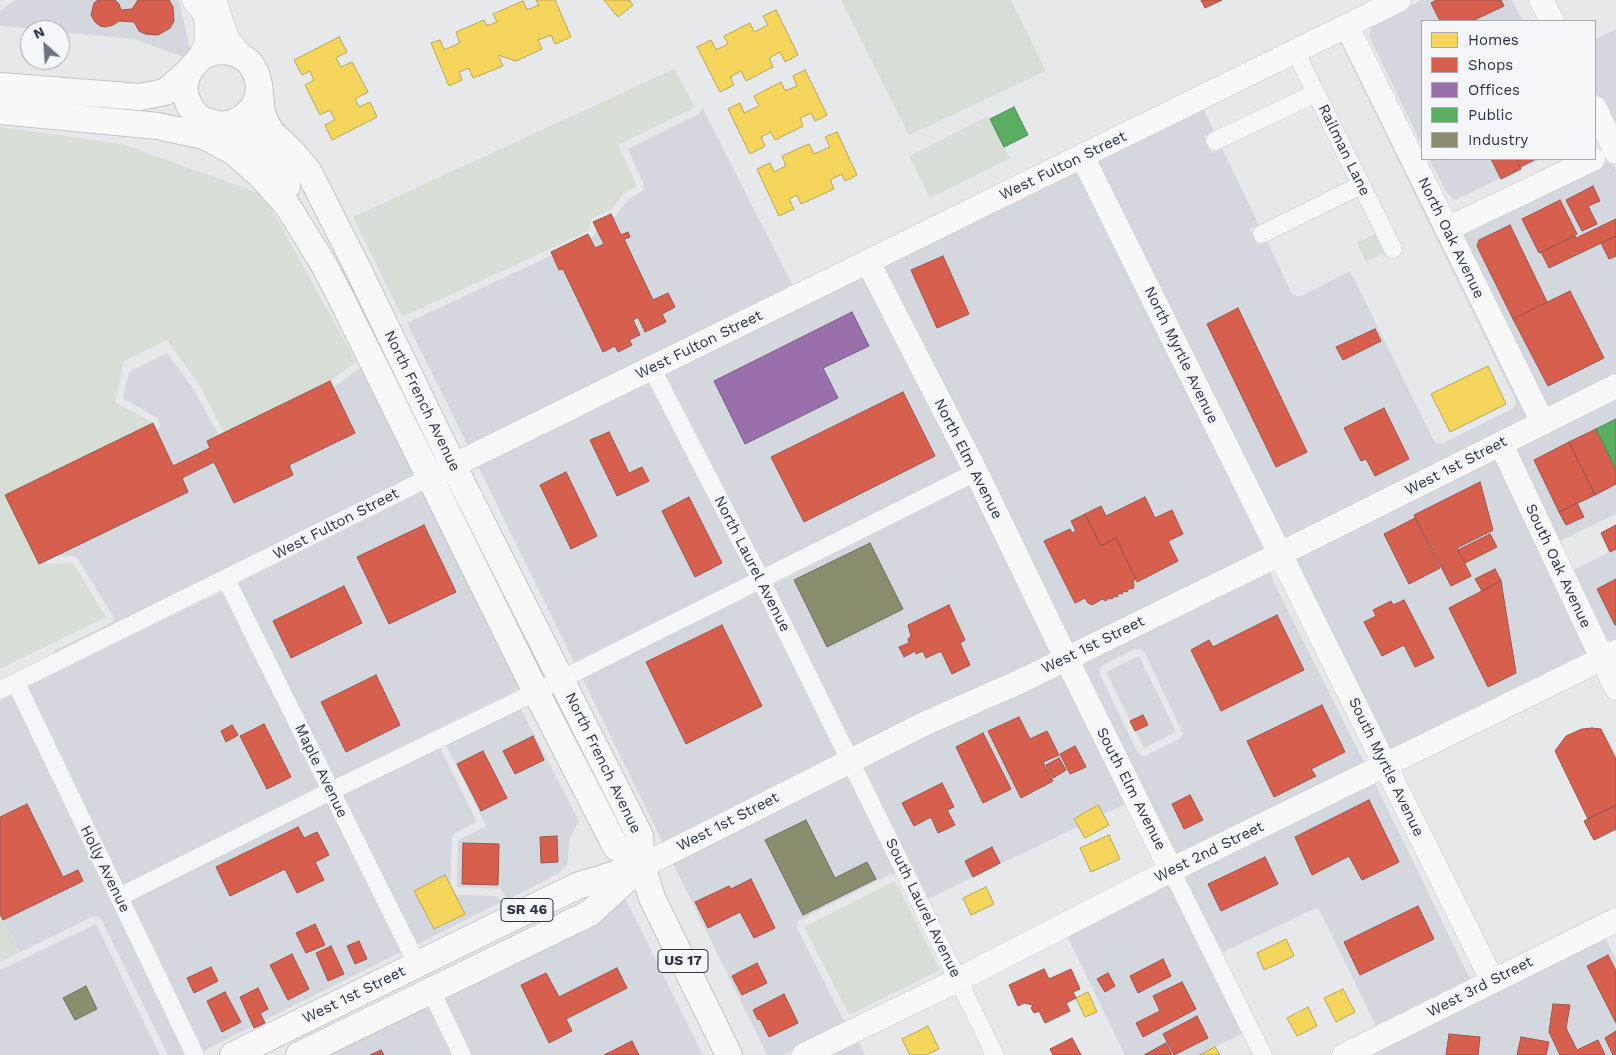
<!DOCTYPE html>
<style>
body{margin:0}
#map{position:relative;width:1616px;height:1055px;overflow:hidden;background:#e6e8ea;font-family:"Work Sans",sans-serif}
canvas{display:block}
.legend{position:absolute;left:1421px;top:20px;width:175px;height:140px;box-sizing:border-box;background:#f4f6f9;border:1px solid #a4a8b1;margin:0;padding:6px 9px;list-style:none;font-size:15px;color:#2b3445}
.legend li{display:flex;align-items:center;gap:10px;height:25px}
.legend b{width:25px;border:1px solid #a4a8b1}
.north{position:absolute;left:20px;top:20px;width:50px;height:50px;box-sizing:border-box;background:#f4f6f9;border:1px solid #a4a8b1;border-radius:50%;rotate:334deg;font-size:14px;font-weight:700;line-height:20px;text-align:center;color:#2b3445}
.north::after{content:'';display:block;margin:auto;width:18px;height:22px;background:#6c737f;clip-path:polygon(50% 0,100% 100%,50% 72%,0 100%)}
</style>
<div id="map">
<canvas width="1616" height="1055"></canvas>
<ul class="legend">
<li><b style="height:14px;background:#f6d55c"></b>Homes</li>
<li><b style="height:14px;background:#d6604d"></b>Shops</li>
<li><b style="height:14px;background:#9970ab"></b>Offices</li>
<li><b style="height:14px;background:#5aae61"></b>Public</li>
<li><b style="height:14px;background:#8c8c6e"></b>Industry</li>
</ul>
<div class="north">N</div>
</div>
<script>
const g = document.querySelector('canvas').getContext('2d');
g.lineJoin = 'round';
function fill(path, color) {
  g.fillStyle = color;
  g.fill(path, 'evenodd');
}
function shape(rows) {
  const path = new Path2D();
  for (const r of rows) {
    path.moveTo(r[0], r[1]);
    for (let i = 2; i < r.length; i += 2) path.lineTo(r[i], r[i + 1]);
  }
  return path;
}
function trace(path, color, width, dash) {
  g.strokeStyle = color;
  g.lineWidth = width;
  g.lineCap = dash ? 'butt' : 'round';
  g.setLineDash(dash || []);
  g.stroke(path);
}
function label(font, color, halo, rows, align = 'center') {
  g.font = font + ' "Work Sans",sans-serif';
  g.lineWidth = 5;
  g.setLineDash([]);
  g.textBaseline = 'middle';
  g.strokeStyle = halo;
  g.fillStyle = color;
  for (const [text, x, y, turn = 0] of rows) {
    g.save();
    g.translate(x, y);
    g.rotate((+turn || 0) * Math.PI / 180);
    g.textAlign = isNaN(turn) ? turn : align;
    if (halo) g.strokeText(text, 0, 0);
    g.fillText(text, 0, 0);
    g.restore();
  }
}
const built = shape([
 [15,0,179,0,191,54,187,58,134,39,60,32,60,30,0,26,0,11],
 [1422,0,1512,0,1523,21,1422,21,1422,145,1369,36,1371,27,1374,24],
 [1616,29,1616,133,1595,90,1595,39],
 [1343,38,1532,419,1280,544,1094,161,1204,106,1205,112,1214,131,1204,136,1212,153,1222,148,1259,225,1250,229,1258,245,1267,241,1291,292,1296,296,1301,296,1350,271,1433,439,1437,443,1443,443,1512,409,1515,406,1516,401,1342,46,1338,42],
 [702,107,794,288,469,448,407,323,550,256,556,256,594,236,598,225,615,216,629,199,644,190,643,183,628,149,699,114],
 [1429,159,1541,159,1455,200,1447,193],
 [1611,160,1616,170,1616,376,1546,411,1459,234],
 [1079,168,1258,527,1264,552,1069,646,879,267],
 [865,274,964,468,765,568,663,373],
 [167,353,194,390,221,439,333,388,363,366,417,474,55,653,54,651,109,624,113,621,113,616,77,558,72,556,43,557,15,499,158,429,160,425,157,418,123,398,129,372],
 [648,381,750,575,574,662,477,464],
 [1616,395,1616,514,1556,543,1515,448],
 [1497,456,1591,654,1391,750,1295,559],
 [972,484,1054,653,853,749,773,585],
 [425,490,521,688,334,779,237,584],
 [1616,549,1616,640,1611,641,1602,638,1569,572],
 [1270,570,1273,581,1365,764,1175,858,1077,663],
 [1135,649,1142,650,1145,653,1183,734,1179,739,1145,756,1140,755,1137,751,1100,675,1099,670,1103,665],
 [223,591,319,786,122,885,27,687],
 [758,592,838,757,664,845,582,678],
 [1139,656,1176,732,1144,748,1106,672],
 [1062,670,1129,802,928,899,861,766],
 [12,695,107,893,187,1055,168,1055,102,921,99,917,92,917,20,952,0,913,0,701],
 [521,709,579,821,570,838,567,864,559,873,507,900,501,889,457,887,458,840,486,826,446,745],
 [440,748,477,822,455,833,452,836,450,889,452,893,457,895,497,896,501,902,418,944,342,795],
 [846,773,897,874,891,874,800,920,797,923,798,930,843,1019,848,1023,783,1055,767,1055,672,861],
 [1374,781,1471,981,1377,1028,1318,907,1221,953,1183,874],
 [328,803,403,951,203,1051,130,902],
 [1168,882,1243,1033,1198,1055,1125,1055,1066,934],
 [626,900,703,1055,472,1055,441,992],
 [96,924,160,1055,0,1055,0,970],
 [1604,936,1616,959,1616,1055,1365,1055],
 [427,999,454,1055,315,1055],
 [857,1039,865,1055,825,1055]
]);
const green = shape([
 [841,0,1011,0,1046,71,909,135],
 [674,69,695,107,618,145,637,186,624,193,612,209,591,219,589,231,402,317,353,217],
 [988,116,1010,158,930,198,909,156],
 [0,127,122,144,264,195,356,362,330,381,224,433,200,386,167,340,124,361,115,402,153,423,5,495,39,564,73,563,106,617,0,669],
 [1381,231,1390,250,1366,262,1357,243],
 [895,881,940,970,849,1015,804,927],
 [0,913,20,952,0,962]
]);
const homes = shape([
 [536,0,555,0,571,37,555,44,551,35,538,40,542,49,516,61,498,55,503,66,473,78,469,68,459,72,462,80,449,86,431,43,440,40,444,50,460,43,456,32,484,20,487,26,497,22,493,14,523,1,527,10,539,5,536,0],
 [604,0,629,0,633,5,618,17,604,0],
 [776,10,798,55,785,62,780,52,769,58,773,67,746,81,741,71,730,77,734,85,720,92,697,47,711,40,716,50,728,44,724,36,750,23,754,32,768,25,763,16,776,10],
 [339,37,347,52,336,58,341,67,352,62,368,92,355,99,359,107,370,102,377,117,332,140,325,125,335,120,330,110,320,115,305,85,314,80,310,71,302,75,294,60,339,37],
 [805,70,827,115,815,121,811,113,800,118,803,126,775,140,771,132,761,137,765,146,750,154,728,109,740,103,744,113,759,106,754,96,781,82,785,91,797,86,793,76,805,70],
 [837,132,857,175,845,181,842,174,830,180,834,189,801,204,797,195,789,199,794,209,779,216,757,169,770,163,774,172,786,166,782,156,809,144,814,154,830,147,825,137,837,132],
 [1488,366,1506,404,1450,432,1431,394,1488,366],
 [1098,805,1109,825,1085,838,1074,819,1098,805],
 [1109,835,1120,859,1091,872,1080,848,1109,835],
 [445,875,465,914,434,929,414,891,445,875],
 [986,887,994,904,971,915,963,898,986,887],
 [1286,939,1294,956,1264,970,1257,953,1286,939],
 [1343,989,1355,1012,1336,1022,1324,998,1343,989],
 [1088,992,1097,1012,1085,1017,1076,998,1088,992],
 [1308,1007,1317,1026,1297,1036,1287,1018,1308,1007],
 [928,1026,939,1049,926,1055,910,1055,902,1039,928,1026],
 [1215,1047,1220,1055,1199,1055,1215,1047]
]);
const shops = shape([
 [98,0,115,0,119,4,121,10,132,9,138,0,169,0,173,7,174,21,170,28,158,35,145,34,139,31,134,22,119,21,113,25,105,27,100,26,95,22,91,15,94,3,98,0],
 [1201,0,1222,0,1205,8,1201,0],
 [1436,0,1501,0,1504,6,1472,21,1440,21,1431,3,1436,0],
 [1491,159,1516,159,1521,169,1501,179,1491,159],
 [1516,159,1536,159,1520,167,1516,159],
 [1593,186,1600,201,1588,206,1597,224,1582,231,1566,200,1593,186],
 [1560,200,1577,234,1539,253,1522,219,1560,200],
 [611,214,621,235,628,232,630,237,624,239,653,300,668,293,675,307,662,314,666,322,645,332,638,317,633,320,640,335,629,340,632,345,618,352,615,346,603,352,563,269,559,270,551,252,588,234,595,248,604,244,593,222,611,214],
 [1616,219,1616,236,1549,268,1541,252,1575,236,1576,238,1616,219],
 [1510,225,1547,302,1513,319,1477,246,1479,240,1510,225],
 [1616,236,1616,256,1609,259,1601,243,1616,236],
 [943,256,969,314,937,328,911,270,943,256],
 [1570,291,1604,358,1548,386,1513,319,1570,291],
 [1238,308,1307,452,1276,467,1207,324,1238,308],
 [1375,329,1381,341,1343,360,1336,347,1375,329],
 [330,381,355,433,289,465,293,475,234,503,214,462,182,478,188,492,39,564,5,495,153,423,173,466,210,448,207,441,330,381],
 [903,392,935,456,804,522,771,457,903,392],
 [1384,408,1409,459,1375,476,1366,459,1361,461,1344,428,1384,408],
 [1596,429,1616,470,1616,484,1595,495,1569,442,1596,429],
 [609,432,629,473,642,467,649,481,617,496,590,440,609,432],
 [1569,442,1595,495,1559,512,1534,460,1569,442],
 [566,472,597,536,571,549,540,485,566,472],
 [1480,482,1493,530,1457,548,1471,576,1451,586,1414,515,1480,482],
 [689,497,722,563,695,577,662,511,689,497],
 [1145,497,1155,518,1172,510,1183,534,1168,541,1178,561,1137,582,1116,538,1101,546,1085,514,1101,506,1106,516,1145,497],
 [1577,503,1584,517,1566,525,1559,512,1577,503],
 [1085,514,1101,546,1116,538,1136,579,1133,581,1134,585,1133,589,1129,588,1127,592,1124,591,1122,594,1119,593,1117,597,1114,596,1112,599,1108,598,1106,601,1102,599,1092,605,1088,603,1085,598,1075,603,1044,541,1070,529,1072,533,1076,531,1071,521,1085,514],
 [1415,518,1440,568,1409,584,1384,534,1415,518],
 [424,525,456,592,389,624,357,557,424,525],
 [1616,525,1616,549,1610,552,1601,533,1616,525],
 [1490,534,1497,547,1465,563,1458,550,1490,534],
 [1495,569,1501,581,1482,591,1475,579,1495,569],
 [1616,579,1616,625,1615,625,1597,589,1616,579],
 [1501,581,1516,673,1488,687,1449,608,1501,581],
 [344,586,362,623,291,658,273,621,344,586],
 [1404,600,1434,658,1415,667,1404,645,1382,656,1364,622,1376,616,1373,610,1391,601,1393,605,1404,600],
 [949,605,965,640,960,643,970,665,952,674,941,651,926,658,923,651,916,654,915,651,904,657,899,647,909,643,908,639,911,636,908,625,949,605],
 [1277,615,1304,670,1221,711,1191,650,1209,640,1213,647,1277,615],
 [722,625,762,706,686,744,646,662,722,625],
 [376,675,400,725,346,752,321,702,376,675],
 [1322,705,1345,752,1311,769,1316,776,1274,797,1247,741,1322,705],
 [1143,715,1148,725,1135,731,1130,721,1143,715],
 [1019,717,1030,739,1047,731,1059,755,1043,762,1053,781,1021,798,988,731,1019,717],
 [264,724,291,777,267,789,240,736,264,724],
 [232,725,238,735,226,742,221,731,232,725],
 [1592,728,1601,729,1616,759,1616,805,1588,819,1555,751,1566,736,1582,729,1592,728],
 [983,733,1011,789,983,803,956,747,983,733],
 [533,736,544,760,515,774,503,751,533,736],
 [1075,746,1086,767,1070,774,1060,754,1075,746],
 [483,751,507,798,481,811,457,764,483,751],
 [1059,758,1066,770,1053,778,1046,765,1059,758],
 [942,783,954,807,947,810,955,825,938,833,931,817,914,826,902,803,942,783],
 [1190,795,1203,820,1184,829,1172,804,1190,795],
 [1369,800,1399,862,1362,880,1349,856,1312,875,1295,837,1369,800],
 [27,804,63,877,78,870,83,881,3,920,0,914,0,817,27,804],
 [1616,805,1616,829,1594,840,1584,821,1616,805],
 [298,827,304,838,317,832,329,855,315,862,324,880,297,893,285,869,230,896,216,867,298,827],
 [557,836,558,862,541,863,540,837,557,836],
 [463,843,499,844,498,885,462,884,463,843],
 [992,847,1000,863,973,877,965,861,992,847],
 [1265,857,1278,884,1221,911,1208,884,1265,857],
 [751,879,775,928,754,938,740,912,708,928,695,902,729,886,731,889,751,879],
 [1418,906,1434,939,1360,975,1344,942,1418,906],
 [315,924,325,945,306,953,296,933,315,924],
 [359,941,367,959,355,964,347,946,359,941],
 [331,946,344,974,328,981,316,953,331,946],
 [292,954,309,989,288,1000,270,965,292,954],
 [1608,955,1616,971,1616,1023,1587,966,1608,955],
 [1163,959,1171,976,1138,993,1130,976,1163,959],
 [757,963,767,983,742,995,732,976,757,963],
 [211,967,218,981,194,993,187,978,211,967],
 [617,968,627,988,566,1019,572,1031,549,1043,521,985,546,973,559,997,617,968],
 [1044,969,1049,979,1071,969,1080,989,1073,992,1076,998,1066,1003,1070,1011,1045,1023,1039,1011,1034,1013,1031,1008,1033,1005,1024,1003,1018,1006,1009,985,1044,969],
 [1108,973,1115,986,1105,992,1097,979,1108,973],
 [1182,982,1196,1009,1143,1037,1136,1023,1160,1011,1153,996,1182,982],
 [258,988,268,1009,260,1013,265,1023,254,1028,240,997,258,988],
 [225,992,241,1022,222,1032,207,1001,225,992],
 [784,994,798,1023,769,1037,760,1019,758,1020,753,1010,784,994],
 [1553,1004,1570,1005,1566,1028,1577,1050,1598,1040,1605,1055,1560,1055,1549,1032,1553,1004],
 [1197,1016,1208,1038,1174,1055,1163,1034,1197,1016],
 [1616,1031,1616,1055,1613,1055,1605,1038,1616,1031],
 [1449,1034,1480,1037,1478,1055,1446,1055,1449,1034],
 [1521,1037,1549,1042,1546,1055,1517,1055,1521,1037],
 [1072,1038,1081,1055,1053,1055,1050,1049,1072,1038],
 [632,1041,639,1055,604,1055,632,1041],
 [1166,1043,1172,1055,1144,1055,1166,1043],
 [381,1050,384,1055,370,1055,381,1050]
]);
const offices = shape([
 [852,312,869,346,823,368,838,398,745,444,714,381,852,312]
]);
const public = shape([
 [1014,107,1028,135,1004,147,990,119,1014,107],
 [1616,419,1616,470,1596,429,1616,419]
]);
const industry = shape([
 [870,543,903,609,827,647,794,580,870,543],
 [806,820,835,878,867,862,876,879,803,915,765,840,806,820],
 [86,986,97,1009,75,1020,63,998,86,986]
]);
const street = shape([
 [1295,51,1393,249],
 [1215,141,1316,93],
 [1262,234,1361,185],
 [652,369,761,580,995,1055],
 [226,579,417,964],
 [16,683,195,1055],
 [0,690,430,477],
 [1171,870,1263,1055],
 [119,897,331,791,536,692,976,472],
 [431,991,462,1055]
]);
const secondary = shape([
 [194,0,202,9,207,22,207,42,200,58],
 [214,0,227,38,241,56],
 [1541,0,1552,21],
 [1347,26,1543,423],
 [1595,108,1616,152],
 [1082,156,1492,980],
 [1447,229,1593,159],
 [868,262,976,472,1066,658,1171,870],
 [1501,444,1616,688],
 [436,474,1399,0],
 [642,866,926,723,1019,682,1280,554,1616,386],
 [804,1055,958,980,1171,870,1616,652],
 [1344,1055,1616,920]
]);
const primary = shape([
 [259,85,258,97,253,108,244,117,233,123,220,125,203,120,196,115,189,105,185,94,185,82,189,71,200,58,210,53,220,51,231,52,241,56,250,63,256,73,259,85,262,113,266,123,272,133,292,152,309,172,359,271,453,465,640,836,642,866,652,898,729,1055],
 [0,86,140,97,165,92,189,71],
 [0,111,158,126,204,136,234,152,261,176,287,205,324,265,341,298,536,692,616,847,642,866],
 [220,125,239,130,249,136,271,162,287,186],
 [233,1055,577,886,642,866],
 [299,1055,590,913,635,872]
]);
const shields = [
 [527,910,52],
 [683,961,50]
];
const shieldNames = [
 ["SR 46",527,910],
 ["US 17",683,961]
];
const streetNames = [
 ["Railman Lane",1344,150,64],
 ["West Fulton Street",1063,166,-26],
 ["North Oak Avenue",1451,238,64],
 ["West Fulton Street",699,345,-26],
 ["North Myrtle Avenue",1181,355,64],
 ["North French Avenue",422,401,64],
 ["North Elm Avenue",968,459,63],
 ["West 1st Street",1456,466,-27],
 ["West Fulton Street",336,524,-27],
 ["North Laurel Avenue",752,564,63],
 ["South Oak Avenue",1558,566,65],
 ["West 1st Street",1093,645,-26],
 ["North French Avenue",603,763,64],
 ["South Myrtle Avenue",1386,767,64],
 ["Maple Avenue",321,771,64],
 ["South Elm Avenue",1131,789,63],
 ["West 1st Street",728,822,-27],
 ["West 2nd Street",1209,852,-26],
 ["Holly Avenue",105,869,64],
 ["South Laurel Avenue",923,908,64],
 ["West 3rd Street",1480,987,-27],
 ["West 1st Street",354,995,-26]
];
fill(built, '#d4d7dd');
fill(green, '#d6ded6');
fill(homes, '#f6d55c');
trace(homes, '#b9a555', 1);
fill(shops, '#d6604d');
trace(shops, '#a3534b', 1);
fill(offices, '#9970ab');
trace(offices, '#785e8c', 1);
fill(public, '#5aae61');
trace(public, '#4c8959', 1);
fill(industry, '#8c8c6e');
trace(industry, '#6f7262', 1);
trace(street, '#c4c6c8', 19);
trace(secondary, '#c4c6c8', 25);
trace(primary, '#c2c5c8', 28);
trace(street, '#f5f6f7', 18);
trace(secondary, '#f8f8f8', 24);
trace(primary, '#f8f8f8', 26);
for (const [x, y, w] of shields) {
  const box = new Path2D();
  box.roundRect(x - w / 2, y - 11.5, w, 23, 4);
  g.fillStyle = '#f4f6f9';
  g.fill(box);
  trace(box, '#2b3445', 1);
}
label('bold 14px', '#2b3445', null, shieldNames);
label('15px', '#2b3445', '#f4f6f9', streetNames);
</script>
